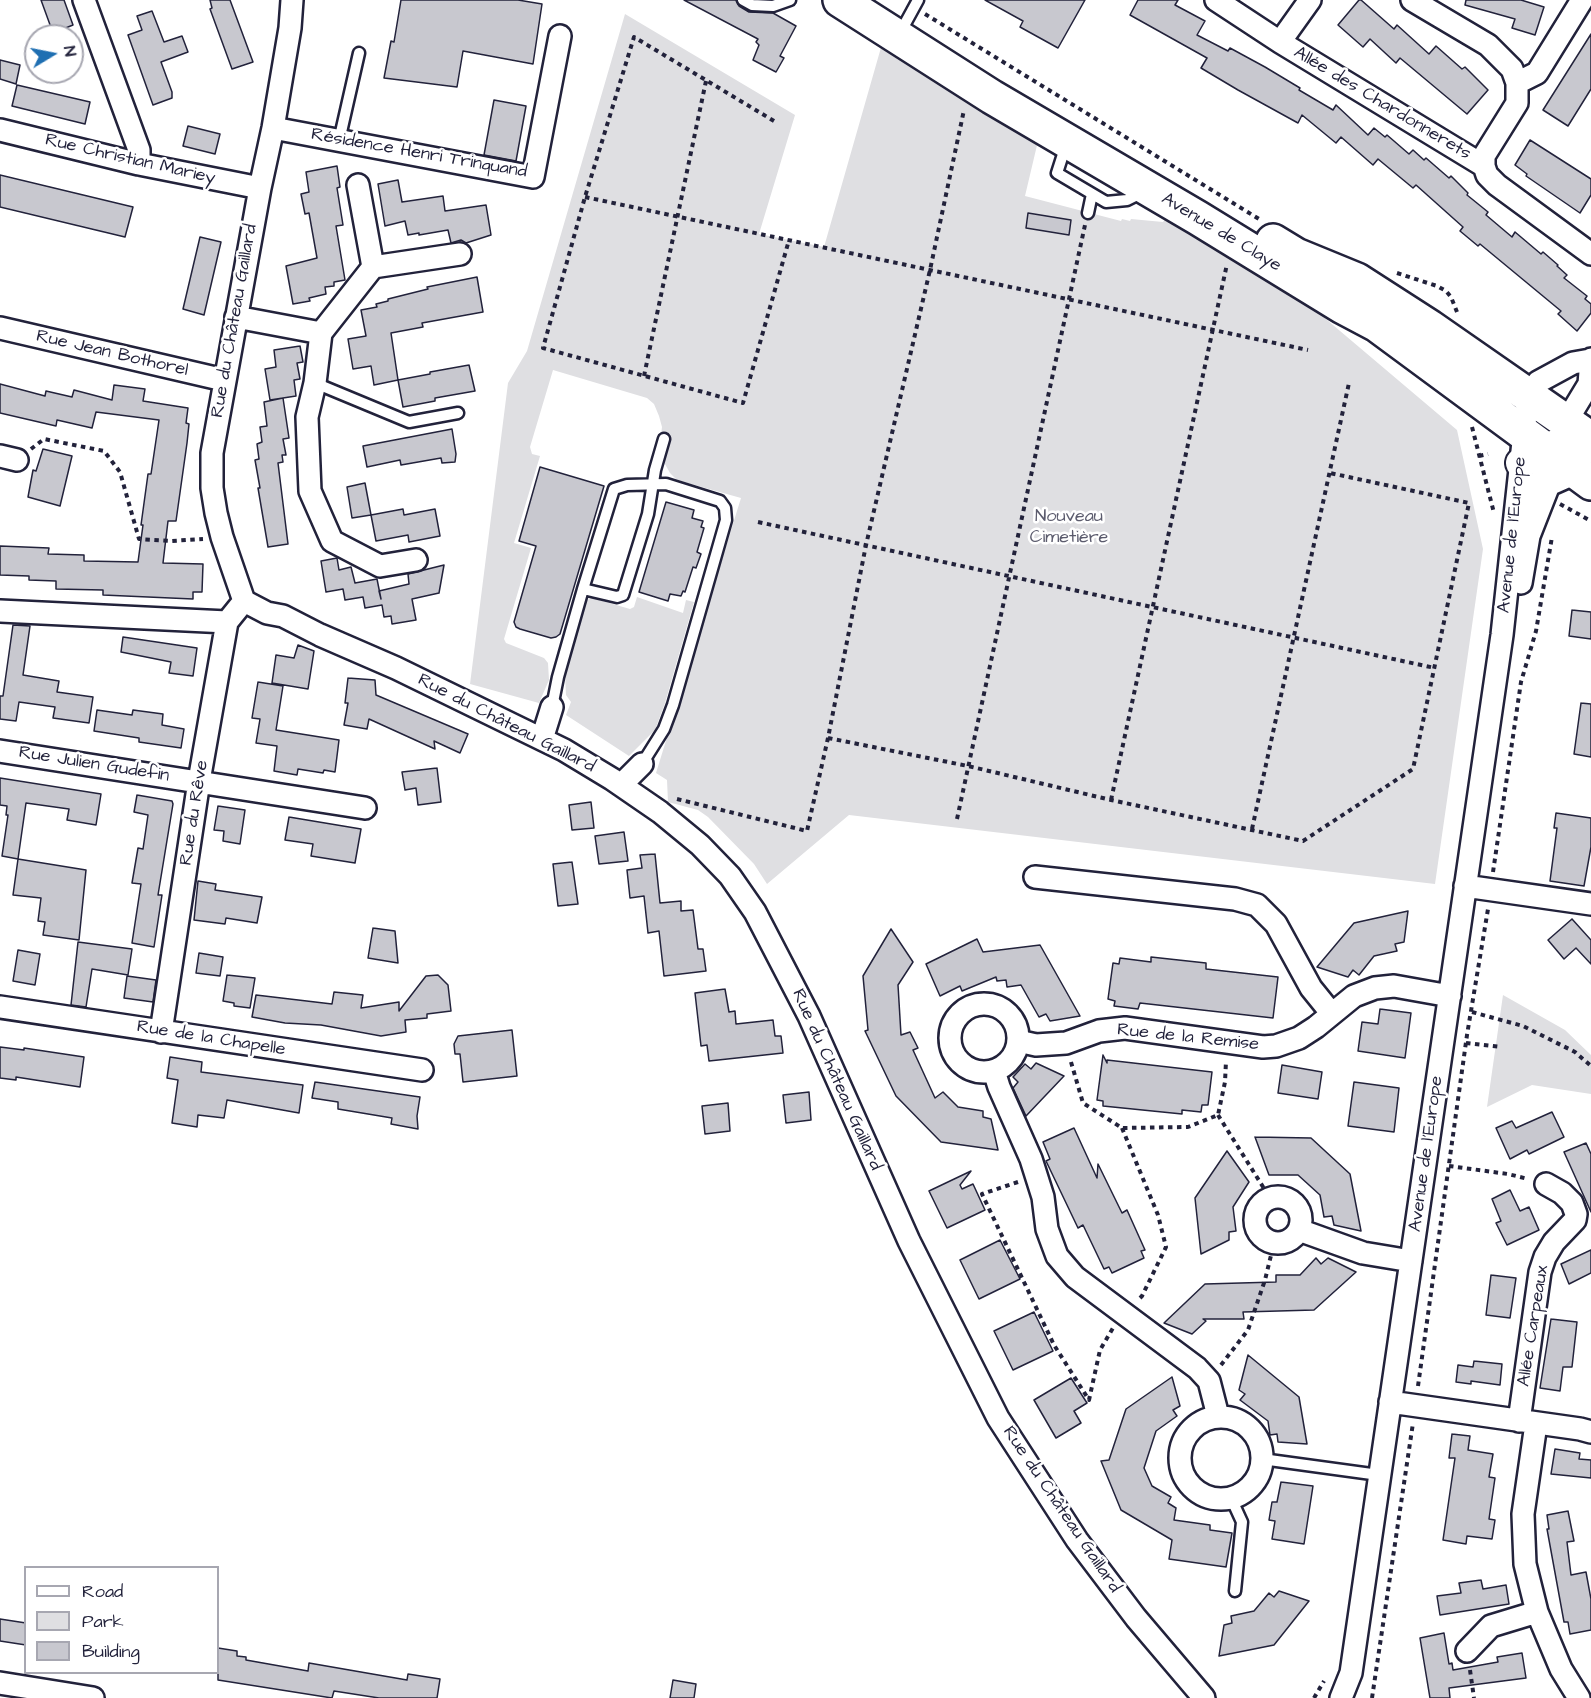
<!DOCTYPE html>
<meta charset="utf-8">
<style>
body{margin:0}
#map{position:relative;width:1591px;height:1698px;overflow:hidden;background:#fff;font-family:"Architects Daughter",sans-serif}
canvas{display:block}
.legend{position:absolute;left:24px;top:1566px;width:195px;height:108px;box-sizing:border-box;background:#fff;border:2px solid #a7a7b1;margin:0;padding:8px 10px;list-style:none;font-size:18px;color:#22223b}
.legend li{display:flex;align-items:center;gap:12px;height:30px}
.legend b{width:30px;border:2px solid #a7a7b1}
.north{position:absolute;left:24px;top:24px;width:60px;height:60px;box-sizing:border-box;background:#fff;border:2px solid #a7a7b1;border-radius:50%;rotate:80deg;font-size:16px;font-weight:700;line-height:24px;text-align:center;color:#22223b}
.north::after{content:'';display:block;margin:auto;width:21px;height:27px;background:#1f6fb2;clip-path:polygon(50% 0,100% 100%,50% 72%,0 100%)}
</style>
<div id="map">
<canvas width="1591" height="1698"></canvas>
<ul class="legend">
<li><b style="height:8px;background:#fff"></b>Road</li>
<li><b style="height:16px;background:#dfdfe2"></b>Park</li>
<li><b style="height:16px;background:#c8c8cf"></b>Building</li>
</ul>
<div class="north">N</div>
</div>
<script>
const g = document.querySelector('canvas').getContext('2d');
g.lineJoin = 'round';
function fill(path, color) {
  g.fillStyle = color;
  g.fill(path, 'evenodd');
}
function shape(rows) {
  const path = new Path2D();
  for (const r of rows) {
    if (r.length === 3) {
      path.moveTo(r[0] + r[2], r[1]);
      path.arc(r[0], r[1], r[2], 0, 2 * Math.PI);
      continue;
    }
    path.moveTo(r[0], r[1]);
    for (let i = 2; i < r.length; i += 2) path.lineTo(r[i], r[i + 1]);
  }
  return path;
}
function trace(path, color, width, dash) {
  g.strokeStyle = color;
  g.lineWidth = width;
  g.lineCap = dash ? 'butt' : 'round';
  g.setLineDash(dash || []);
  g.stroke(path);
}
function label(font, color, halo, rows, align = 'center') {
  g.font = font + ' "Architects Daughter",sans-serif';
  g.lineWidth = 5;
  g.setLineDash([]);
  g.textBaseline = 'middle';
  g.strokeStyle = halo;
  g.fillStyle = color;
  for (const [text, x, y, turn = 0] of rows) {
    g.save();
    g.translate(x, y);
    g.rotate((+turn || 0) * Math.PI / 180);
    g.textAlign = isNaN(turn) ? turn : align;
    if (halo) g.strokeText(text, 0, 0);
    g.fillText(text, 0, 0);
    g.restore();
  }
}
const green = shape([
 [625,14,795,115,759,234,824,247,882,44,1038,141,1025,196,1121,221,1122,219,1130,221,1131,219,1163,222,1165,219,1320,314,1457,430,1483,549,1435,884,849,815,767,884,754,864,708,817,698,810,668,802,667,780,656,773,741,498,684,482,676,479,670,473,665,464,664,456,670,438,661,435,662,427,659,416,654,404,647,398,553,370,530,447,532,454,540,456,514,543,531,548,504,639,506,643,544,658,548,663,549,680,539,703,470,684,508,383,527,351],
 [637,597,683,613,686,600,694,602,665,703,655,730,629,756,566,715,571,702,566,695,565,675,583,608,587,600,592,598,630,609,634,607],
 [1503,995,1565,1030,1591,1055,1591,1094,1532,1085,1487,1107]
]);
const building = shape([
 [41,0,64,0,73,25,53,33,41,0],
 [210,0,230,0,253,62,232,69,210,9,212,8,210,0],
 [401,0,518,0,542,4,533,64,463,51,457,87,384,78,391,41,394,42,401,0],
 [684,0,736,0,739,6,749,12,773,13,796,26,780,56,784,58,776,72,753,60,759,45,756,42,758,39,684,0],
 [985,0,1085,0,1058,48,1020,27,1023,21,985,0],
 [1138,0,1178,0,1175,5,1205,21,1197,35,1228,51,1230,48,1265,67,1300,88,1299,90,1333,110,1336,105,1368,135,1374,128,1385,137,1387,135,1409,154,1413,150,1424,160,1426,158,1449,178,1451,176,1468,193,1467,195,1488,212,1486,215,1512,237,1515,232,1541,254,1543,252,1558,265,1557,266,1567,275,1564,278,1587,296,1585,299,1591,304,1591,313,1577,331,1558,314,1561,311,1480,244,1478,246,1460,231,1463,227,1416,185,1413,188,1378,159,1373,165,1341,137,1336,143,1302,115,1298,123,1238,90,1201,68,1207,58,1130,15,1138,0],
 [1359,0,1361,0,1394,29,1397,25,1429,54,1436,46,1462,69,1465,67,1488,90,1467,114,1400,58,1396,63,1370,39,1363,47,1338,25,1359,0],
 [1466,0,1521,0,1544,7,1535,35,1512,28,1515,19,1465,5,1466,0],
 [152,11,164,42,182,36,188,52,161,62,172,92,172,98,153,105,128,35,142,30,137,16,152,11],
 [1591,34,1591,89,1568,126,1543,110,1591,34],
 [0,60,20,65,16,84,0,79,0,60],
 [17,85,90,102,85,124,12,106,17,85],
 [494,100,526,106,516,161,484,155,494,100],
 [188,126,220,134,215,154,183,146,188,126],
 [1530,140,1591,179,1591,195,1580,213,1526,176,1527,174,1515,165,1530,140],
 [337,166,340,187,337,188,343,225,336,226,345,280,334,282,334,286,325,287,326,294,309,298,310,301,293,304,286,266,317,258,309,213,305,214,301,194,309,192,306,172,337,166],
 [0,175,133,207,125,237,0,207,0,175],
 [398,180,402,202,443,196,445,211,486,205,491,235,466,243,461,240,451,243,448,230,419,235,419,233,408,235,405,221,385,226,378,184,398,180],
 [1028,213,1071,220,1069,235,1026,228,1028,213],
 [200,237,221,242,204,315,183,309,200,237],
 [477,277,483,312,422,323,423,327,391,333,398,380,374,385,371,366,353,369,348,339,366,336,361,310,377,307,376,304,388,301,388,299,428,289,427,287,477,277],
 [300,346,303,362,297,363,300,379,294,380,296,396,270,400,265,369,276,367,274,350,300,346],
 [469,365,475,391,435,398,435,401,403,407,398,380,430,374,430,372,469,365],
 [0,384,45,396,46,391,72,397,74,390,112,400,114,385,145,389,143,401,188,408,186,423,189,424,187,443,176,521,168,521,163,563,203,564,202,592,193,592,193,599,103,595,103,590,56,589,56,581,29,580,29,576,0,575,0,546,49,548,48,554,84,555,84,561,138,562,143,525,141,525,148,474,151,474,159,420,96,412,92,428,57,420,56,426,0,413,0,384],
 [283,398,289,438,283,439,286,455,282,455,283,462,278,463,288,544,268,547,258,488,260,488,255,460,259,459,257,444,262,442,260,427,267,426,264,402,283,398],
 [452,429,456,454,455,462,442,463,441,458,401,465,400,460,367,467,363,446,452,429],
 [43,449,72,456,60,506,28,497,33,470,36,471,43,449],
 [540,467,604,486,560,634,556,637,551,638,520,629,516,627,514,622,536,546,519,541,540,467],
 [365,483,371,515,352,518,347,487,365,483],
 [666,502,694,510,692,518,703,521,701,527,704,528,697,552,701,554,696,568,693,567,685,592,683,591,681,596,670,594,668,601,639,592,666,502],
 [403,509,404,515,435,509,440,536,409,542,408,535,376,541,371,515,403,509],
 [337,558,339,570,351,567,355,583,377,579,381,599,379,591,409,584,408,574,444,565,439,593,412,599,416,620,392,624,391,616,384,617,382,605,365,608,363,597,345,600,343,589,326,592,321,561,337,558],
 [1572,610,1591,612,1591,639,1569,636,1572,610],
 [13,625,30,626,23,675,59,681,57,692,93,697,89,723,53,718,55,707,19,702,16,721,0,719,0,696,3,696,13,625],
 [123,637,197,648,193,676,169,673,171,662,121,652,123,637],
 [298,645,314,651,308,689,272,683,276,655,294,658,298,645],
 [348,678,375,680,376,695,468,734,460,753,434,741,435,749,369,719,367,729,344,725,348,703,345,703,348,678],
 [258,682,283,686,276,730,339,740,335,772,324,770,323,773,298,769,297,775,274,771,277,746,256,743,260,719,252,718,258,682],
 [1581,703,1591,704,1591,757,1574,754,1581,703],
 [97,710,132,715,133,710,163,714,162,725,184,729,181,748,139,742,139,738,94,731,97,710],
 [437,768,441,802,418,805,416,788,405,790,402,772,437,768],
 [0,778,101,794,96,825,67,820,69,809,26,803,18,859,2,856,8,815,6,815,7,806,0,805,0,778],
 [137,795,172,801,173,804,158,895,162,895,154,947,132,943,141,884,132,883,138,848,143,849,148,815,134,812,137,795],
 [591,802,594,828,572,830,569,805,591,802],
 [218,806,245,810,240,844,223,841,224,831,214,830,218,806],
 [1556,813,1591,818,1591,847,1584,886,1550,881,1557,828,1554,828,1556,813],
 [289,817,361,829,355,863,311,856,313,844,285,840,289,817],
 [624,832,628,861,599,864,595,836,624,832],
 [655,854,660,903,681,901,681,911,693,910,698,949,703,949,706,971,664,976,659,931,648,933,644,896,630,898,627,870,642,868,640,855,655,854],
 [18,859,86,870,79,940,43,935,45,922,38,921,41,898,13,895,18,859],
 [572,862,578,904,558,906,553,864,572,862],
 [198,881,216,884,215,890,262,897,257,923,226,918,225,924,194,920,198,881],
 [1408,911,1404,942,1395,944,1397,951,1374,956,1359,975,1353,970,1348,977,1317,967,1354,923,1408,911],
 [1572,919,1591,940,1591,964,1576,948,1564,959,1548,940,1572,919],
 [373,928,395,931,398,963,368,958,373,928],
 [891,929,913,962,898,985,901,1035,910,1032,918,1048,913,1050,935,1098,943,1092,958,1107,983,1111,983,1117,991,1119,998,1150,941,1142,896,1096,865,1031,868,1030,863,976,891,929],
 [977,939,983,952,1040,945,1080,1016,1050,1021,1046,1014,1039,1017,1021,985,1007,987,1006,980,997,981,996,977,962,991,960,986,940,996,926,964,977,939],
 [78,942,132,949,128,975,92,969,86,1007,71,1005,78,942],
 [18,950,40,954,35,985,13,981,18,950],
 [199,953,223,957,220,976,196,973,199,953],
 [1151,957,1206,963,1206,969,1278,977,1273,1018,1140,1003,1138,1009,1114,1006,1115,1001,1108,999,1113,963,1119,964,1120,958,1151,962,1151,957],
 [227,975,255,978,250,1008,234,1006,234,1003,223,1001,227,975],
 [438,975,448,985,451,1011,427,1014,427,1018,405,1020,406,1032,381,1036,321,1025,285,1023,252,1017,256,995,332,1004,334,992,363,995,361,1008,399,1002,399,1011,426,976,438,975],
 [127,976,156,980,153,1002,124,998,127,976],
 [725,989,729,1012,735,1011,736,1024,773,1020,775,1036,781,1036,783,1053,709,1061,707,1045,701,1046,695,993,725,989],
 [1380,1009,1411,1013,1405,1058,1358,1051,1362,1022,1378,1024,1380,1009],
 [512,1030,517,1076,463,1082,460,1054,455,1054,454,1044,458,1036,512,1030],
 [0,1047,24,1050,24,1048,84,1057,80,1087,16,1077,16,1080,0,1078,0,1047],
 [1103,1055,1107,1063,1107,1060,1212,1072,1208,1105,1202,1105,1201,1112,1182,1110,1182,1114,1103,1106,1103,1101,1097,1100,1103,1055],
 [170,1057,202,1062,201,1072,303,1085,299,1113,227,1100,224,1118,198,1115,197,1127,172,1123,178,1080,167,1078,170,1057],
 [1036,1063,1064,1076,1026,1116,1013,1088,1018,1082,1013,1077,1025,1064,1031,1069,1036,1063],
 [1282,1065,1322,1072,1318,1099,1278,1093,1282,1065],
 [315,1082,420,1097,417,1116,418,1129,391,1124,392,1118,338,1109,338,1102,312,1098,315,1082],
 [1354,1082,1399,1088,1394,1132,1348,1126,1354,1082],
 [809,1092,811,1120,786,1123,783,1095,809,1092],
 [728,1103,730,1131,705,1134,702,1106,728,1103],
 [1552,1112,1564,1137,1529,1154,1527,1150,1510,1159,1496,1128,1512,1121,1516,1128,1552,1112],
 [1074,1128,1097,1178,1098,1164,1122,1213,1127,1210,1145,1250,1141,1251,1144,1258,1112,1273,1109,1267,1104,1269,1083,1225,1078,1228,1046,1161,1050,1159,1043,1142,1074,1128],
 [1255,1137,1311,1138,1350,1174,1361,1231,1334,1225,1332,1216,1324,1217,1320,1195,1298,1175,1269,1175,1255,1137],
 [1586,1143,1591,1154,1591,1212,1564,1152,1586,1143],
 [1227,1151,1249,1182,1233,1207,1236,1231,1229,1232,1229,1240,1201,1254,1195,1198,1227,1151],
 [971,1171,960,1185,962,1189,973,1184,985,1210,947,1228,929,1191,971,1171],
 [1510,1190,1520,1211,1529,1207,1539,1230,1507,1245,1496,1223,1501,1221,1492,1199,1510,1190],
 [1000,1240,1020,1279,979,1299,960,1260,1000,1240],
 [1591,1250,1591,1273,1569,1284,1561,1264,1591,1250],
 [1316,1258,1321,1264,1328,1258,1356,1272,1314,1310,1243,1312,1244,1319,1203,1319,1206,1321,1192,1334,1164,1323,1205,1284,1276,1282,1276,1275,1300,1275,1316,1258],
 [1491,1275,1516,1278,1510,1318,1486,1315,1491,1275],
 [1034,1312,1053,1351,1013,1370,994,1331,1034,1312],
 [1551,1319,1577,1322,1572,1367,1563,1367,1560,1391,1540,1388,1551,1319],
 [1248,1355,1299,1397,1307,1444,1278,1442,1277,1434,1270,1435,1268,1421,1240,1400,1245,1394,1239,1390,1248,1355],
 [1474,1361,1502,1364,1500,1385,1471,1381,1471,1384,1456,1382,1458,1365,1473,1367,1474,1361],
 [1172,1377,1180,1406,1173,1410,1177,1416,1156,1431,1144,1468,1152,1486,1171,1497,1168,1503,1176,1508,1174,1520,1210,1525,1210,1530,1232,1533,1226,1567,1169,1559,1172,1540,1121,1510,1101,1461,1109,1460,1126,1409,1172,1377],
 [1071,1378,1087,1403,1074,1411,1081,1423,1056,1438,1034,1400,1071,1378],
 [1452,1434,1470,1436,1468,1450,1493,1454,1489,1477,1495,1478,1489,1519,1495,1520,1492,1539,1467,1536,1466,1544,1443,1540,1455,1458,1449,1458,1452,1434],
 [1555,1449,1580,1453,1579,1459,1591,1460,1591,1478,1551,1474,1555,1449],
 [1281,1482,1313,1486,1304,1544,1272,1539,1275,1521,1269,1520,1272,1502,1277,1502,1281,1482],
 [1568,1511,1574,1541,1567,1542,1571,1575,1586,1572,1591,1599,1591,1630,1570,1634,1568,1622,1564,1622,1547,1529,1549,1529,1547,1515,1568,1511],
 [1481,1580,1483,1589,1506,1585,1509,1604,1440,1615,1437,1596,1461,1593,1459,1583,1481,1580],
 [1279,1591,1309,1601,1274,1645,1219,1656,1224,1625,1232,1623,1231,1616,1254,1611,1269,1593,1274,1597,1279,1591],
 [0,1619,26,1623,26,1645,0,1641,0,1619],
 [1444,1633,1449,1664,1452,1663,1453,1670,1498,1662,1497,1657,1522,1653,1526,1678,1449,1688,1450,1698,1430,1698,1420,1638,1444,1633],
 [218,1648,237,1651,237,1656,246,1657,246,1660,308,1671,309,1663,407,1680,408,1674,440,1679,437,1698,379,1698,334,1691,332,1698,218,1680,218,1648],
 [673,1680,696,1684,694,1698,670,1698,673,1680]
]);
const path = shape([
 [925,14,1259,219],
 [774,121,634,37,585,197,543,348,743,403,789,240],
 [585,197,1308,350],
 [1397,273,1437,286,1446,291,1451,297,1457,312],
 [644,376,706,81],
 [1472,427,1494,513],
 [31,449,44,439,104,451,120,472,139,539,171,541,203,539],
 [1479,456,1488,454],
 [1560,504,1591,521],
 [758,522,1435,668],
 [828,738,968,766,1111,800,1303,841,1413,769,1469,503,1330,473],
 [677,799,807,831,828,738,866,545,930,270,964,110],
 [1111,800,1227,264],
 [957,819,1085,225],
 [1252,829,1349,383],
 [1493,872,1521,682,1536,631,1552,537],
 [1472,1012,1523,1026,1575,1052,1591,1066],
 [1466,1043,1501,1047],
 [1071,1062,1083,1103,1122,1128,1188,1127,1218,1115,1225,1082,1226,1061],
 [1218,1115,1270,1198],
 [1122,1128,1158,1215,1166,1247,1142,1296,1138,1300],
 [1449,1166,1508,1174,1528,1179],
 [1018,1182,982,1194,1054,1345,1089,1400,1100,1350,1113,1328],
 [1221,1365,1248,1330,1265,1280,1274,1243],
 [1418,1386,1467,1035,1488,909],
 [1470,1670,1474,1698],
 [1314,1698,1324,1681],
 [1372,1698,1413,1423]
]);
const lane = shape([
 [743,0,752,5,773,6,790,0],
 [906,22,918,0],
 [339,141,359,53],
 [1066,145,1057,173,1106,202,1127,200,1143,192],
 [1088,213,1092,194],
 [315,383,409,422,458,413],
 [583,589,617,597,623,595,648,514,655,470,664,439],
 [552,707,558,677,583,589,614,489,627,485,666,484,720,501,725,508,726,520,673,705,664,729,642,764],
 [1262,1459,1379,1475],
 [1231,1498,1242,1522,1235,1591]
]);
const street = shape([
 [84,0,139,150,139,164],
 [292,0,290,28,273,128,260,188,212,453,212,488,216,513,222,537,244,601,267,613,283,616,320,635,396,668,564,750,612,779,660,812,700,845,730,876,755,912,809,1016,909,1241,998,1418,1077,1540,1136,1618,1204,1698],
 [1216,0,1280,42,1484,166],
 [1412,0,1488,45,1512,69,1517,83,1517,103,1484,156,1484,166,1487,175,1497,185,1591,254],
 [1280,42,1310,0],
 [1517,83,1537,73,1582,0],
 [273,128,533,177,560,36],
 [0,130,139,164,260,188],
 [358,185,373,267],
 [236,317,321,333],
 [0,328,224,380],
 [0,456,17,460],
 [1525,523,1528,508,1534,492,1554,455,1566,422,1589,384,1591,359],
 [416,560,380,566,332,541,310,491,307,417,315,383,321,333,373,267,460,254],
 [1521,583,1529,536,1549,485,1576,473],
 [0,611,227,622],
 [542,739,552,707],
 [0,751,365,808],
 [621,785,642,764],
 [1035,877,1235,899,1257,905,1276,924,1311,988,1332,1014],
 [1465,886,1591,904],
 [984,1038,34],
 [0,1007,422,1070],
 [161,1032,199,781,227,622,244,601],
 [1018,1041,1036,1045,1066,1043,1099,1031,1125,1028,1263,1047,1276,1046,1299,1038,1316,1027,1354,996,1375,988,1394,986,1450,996],
 [994,1071,999,1087,1031,1159,1043,1197,1047,1229,1057,1256,1075,1277,1197,1368,1209,1381,1218,1416],
 [1278,1220,23],
 [1299,1230,1363,1253,1411,1261],
 [1390,1402,1580,1429,1591,1432],
 [1221,1458,41],
 [1519,1421,1540,1272,1545,1257,1554,1242,1575,1220,1576,1214,1572,1203,1562,1193,1546,1184],
 [1536,1424,1523,1514,1525,1564,1537,1612,1561,1669,1579,1698],
 [1467,1651,1491,1626,1537,1612],
 [0,1683,93,1698],
 [1341,1698,1351,1673,1502,635,1528,396,1538,382,1573,363,1590,360]
]);
const secondary = shape([
 [1521,463,1569,438,1578,439,1591,448]
]);
const primary = shape([
 [840,0,992,97,1198,218,1343,307,1377,325,1591,483],
 [1273,241,1296,255,1357,280,1430,327,1591,439]
]);
const streetNames = [
 ["Allée des Chardonnerets",1382,104,31],
 ["Résidence Henri Trinquand",419,154,10],
 ["Rue Christian Mariey",130,160,13],
 ["Avenue de Claye",1221,233,31],
 ["Rue du Château Gaillard",235,321,-80],
 ["Rue Jean Bothorel",112,354,13],
 ["Avenue de l'Europe",1513,535,-84],
 ["Rue du Château Gaillard",506,724,27],
 ["Rue Julien Gudefin",94,765,9],
 ["Rue du Rêve",195,813,-81],
 ["Rue de la Remise",1188,1038,6],
 ["Rue de la Chapelle",211,1039,9],
 ["Rue du Château Gaillard",836,1080,66],
 ["Avenue de l'Europe",1427,1154,-82],
 ["Allée Carpeaux",1534,1326,-81],
 ["Rue du Château Gaillard",1061,1510,56]
];
const parkNames = [
 ["Nouveau",1069,517],
 ["Cimetière",1069,538]
];
fill(green, '#dfdfe2');
fill(building, '#c8c8cf');
trace(building, '#22223b', 1.5);
trace(lane, '#22223b', 15);
trace(street, '#22223b', 26);
trace(secondary, '#22223b', 34);
trace(primary, '#22223b', 38);
trace(path, '#22223b', 4, [4.5, 4.5]);
trace(lane, '#fff', 10);
trace(street, '#fff', 21);
trace(secondary, '#fff', 30);
trace(primary, '#fff', 33);
label('18px', '#22223b', '#fff', streetNames);
label('18px', '#5b5b6d', '#fff', parkNames);
</script>
